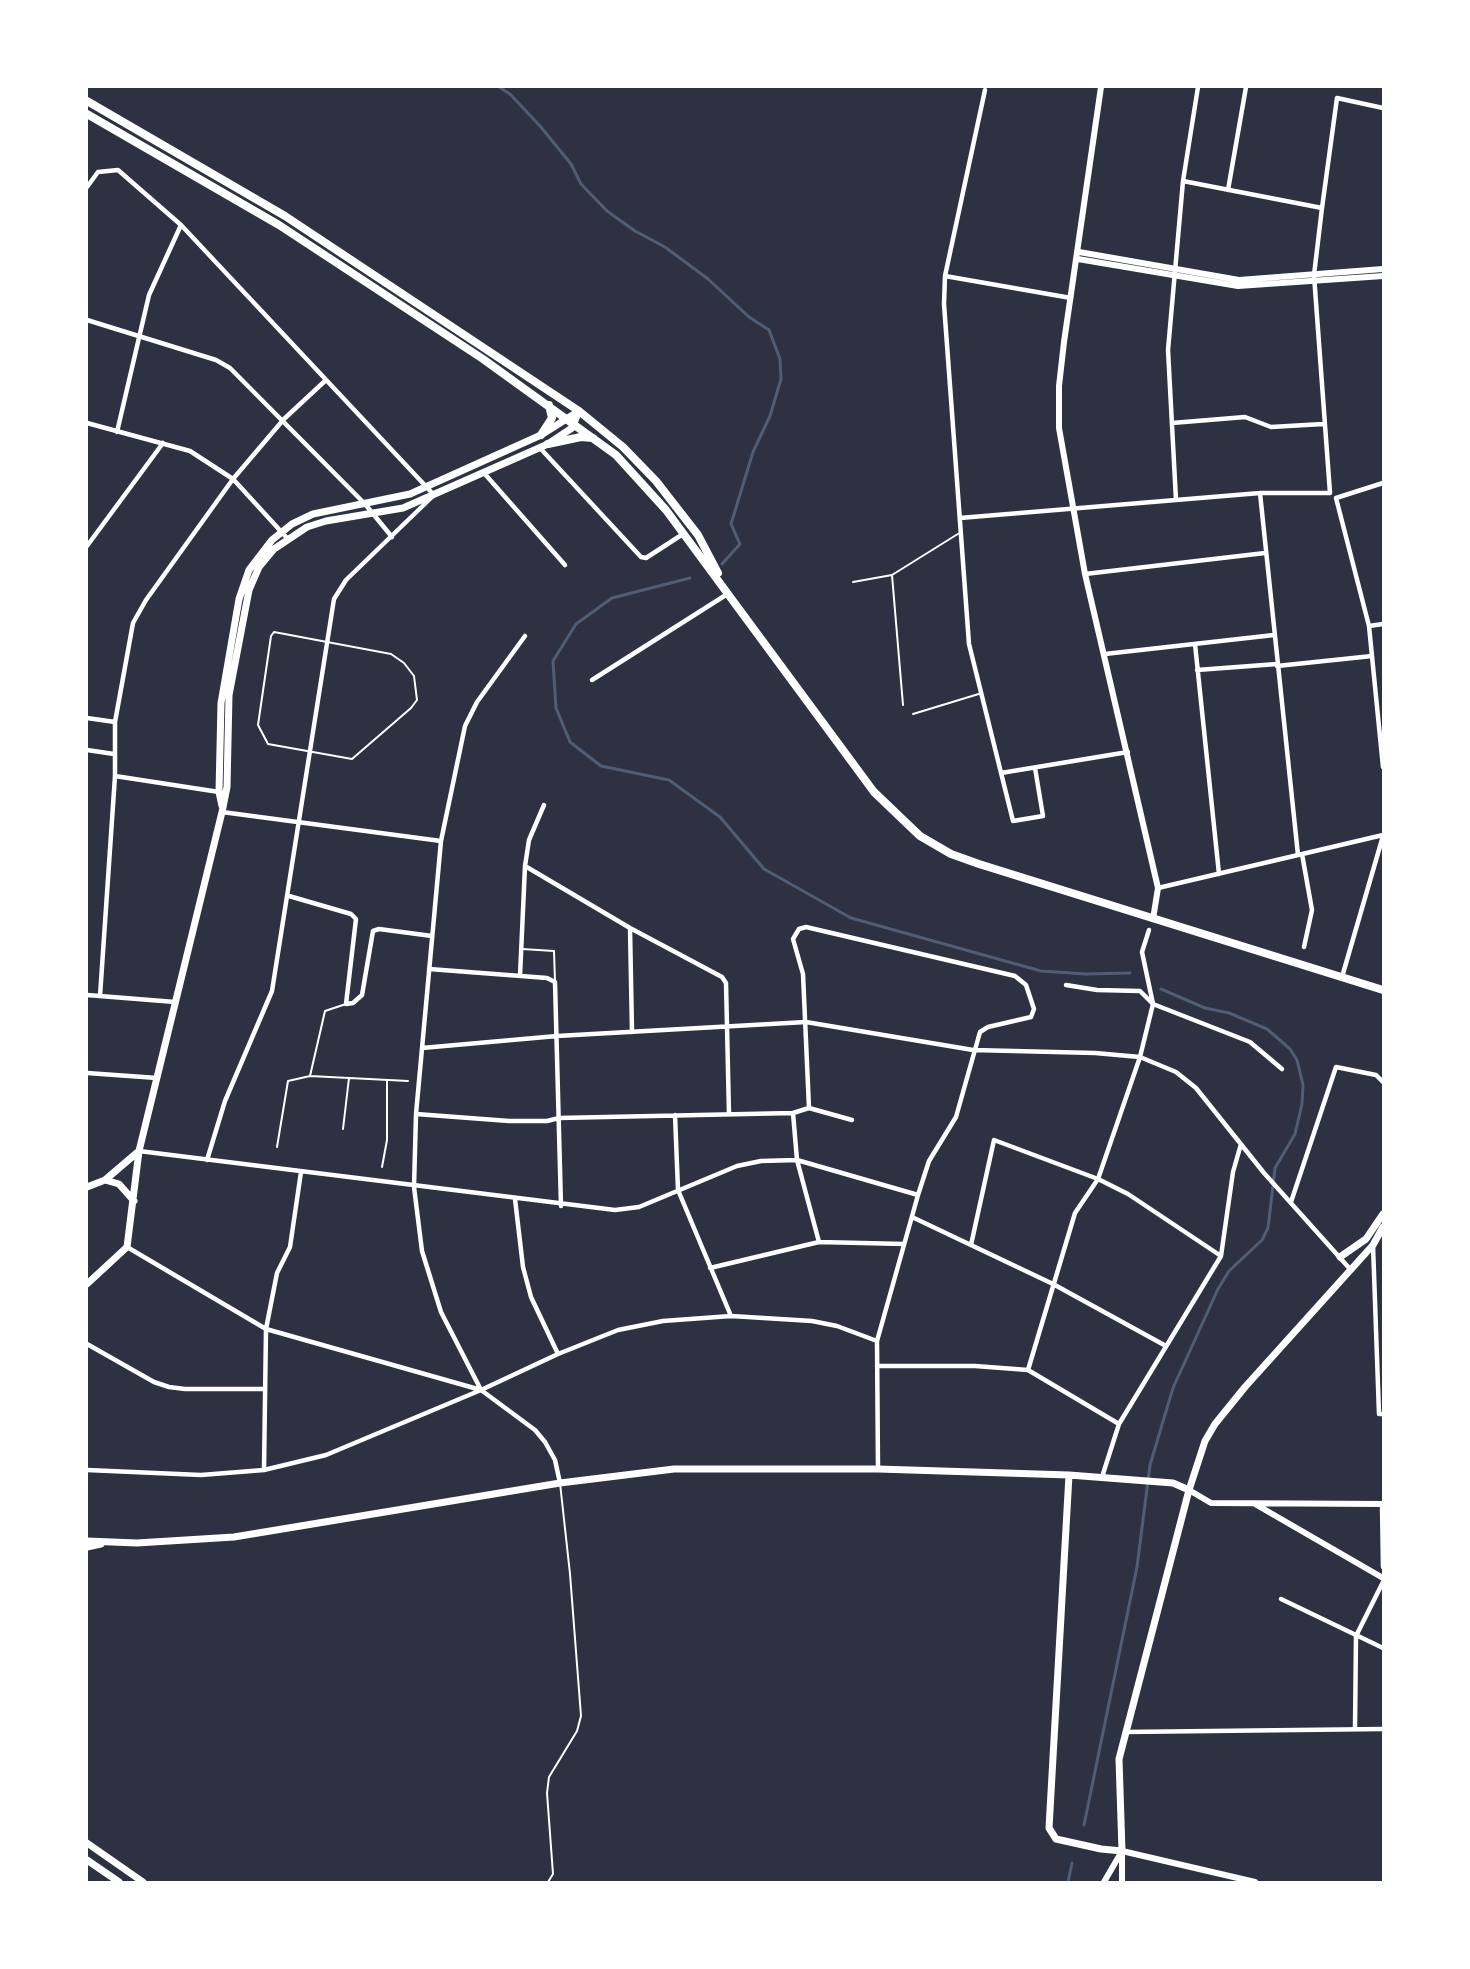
<!DOCTYPE html>
<style>
body{margin:0}
#map{position:relative;width:1470px;height:1969px;overflow:hidden;background:#2d3142;font-family:Roboto,sans-serif}
canvas{display:block}
.frame{position:absolute;inset:0;border:88px solid #fff;pointer-events:none}
</style>
<div id="map">
<canvas width="1470" height="1969"></canvas>
<div class="frame"></div>
</div>
<script>
const g = document.querySelector('canvas').getContext('2d');
g.lineJoin = 'round';
function shape(rows) {
  const path = new Path2D();
  for (const r of rows) {
    path.moveTo(r[0], r[1]);
    for (let i = 2; i < r.length; i += 2) path.lineTo(r[i], r[i + 1]);
  }
  return path;
}
function trace(path, color, width, dash) {
  g.strokeStyle = color;
  g.lineWidth = width;
  g.lineCap = dash ? 'butt' : 'round';
  g.setLineDash(dash || []);
  g.stroke(path);
}
const stream = shape([
 [499,87,510,94,540,126,571,164,581,184,607,211,635,231,665,247,708,279,749,317,769,330,780,359,781,379,770,416,753,452,731,524,740,544,722,564],
 [690,578,612,598,576,624,553,661,556,708,570,742,601,766,669,780,720,817,764,869,851,918,1041,971,1086,974,1130,973],
 [1084,1825,1137,1567,1150,1465,1173,1388,1218,1289,1229,1271,1262,1240,1268,1228,1275,1168,1295,1134,1302,1104,1303,1085,1297,1060,1290,1049,1267,1029,1229,1013,1205,1008,1161,989],
 [1068,1882,1072,1863]
]);
const service = shape([
 [892,575,903,705],
 [853,582,892,575,961,532],
 [274,632,391,654,404,663,414,676,417,700,411,708,352,759,268,744,258,725,271,636,274,632],
 [913,714,982,693],
 [522,949,554,951,555,982],
 [310,1076,325,1011,346,1004],
 [343,1129,349,1078],
 [277,1147,288,1081,310,1076,408,1081],
 [382,1167,387,1140,387,1080],
 [548,1882,553,1874,547,1793,549,1777,577,1731,581,1716,570,1574,560,1483]
]);
const minor = shape([
 [985,90,945,276,944,304,969,644,1013,821,1043,816,1035,768],
 [1183,181,1322,208],
 [87,187,98,172,118,170,181,225,434,495,346,580,334,599,272,991,225,1101,207,1160],
 [1228,190,1246,87],
 [945,276,1071,298],
 [87,320,216,360,230,368,365,504,392,537],
 [87,423,190,451,233,479,287,538],
 [1172,423,1245,417,1271,427,1323,424],
 [117,432,149,295,181,225],
 [540,448,641,557,646,558,683,534],
 [484,473,565,565],
 [1260,493,1298,855],
 [1330,493,1314,275,1322,208,1337,98,1383,108],
 [1336,498,1369,626,1383,767],
 [1336,498,1383,483],
 [1176,500,1168,350,1183,181,1198,87],
 [960,518,1260,493,1330,493],
 [87,546,163,443],
 [1085,574,1265,553],
 [1369,626,1383,624],
 [1195,644,1219,874],
 [1105,654,1274,635],
 [1277,666,1372,656],
 [1197,670,1277,664],
 [592,680,729,593],
 [87,718,115,722],
 [87,750,114,754],
 [1001,773,1128,752],
 [115,776,219,792],
 [222,812,441,841],
 [1302,854,1312,910,1304,947],
 [525,866,630,928,722,977,726,983,729,1114],
 [1158,888,1383,835],
 [289,896,351,914,356,919,346,1004,353,1003,362,995,373,931,379,929,432,936],
 [630,928,632,1032],
 [429,969,547,978,555,982,561,1206],
 [520,976,525,866,529,840,544,805],
 [1342,977,1383,836],
 [1066,985,1097,990,1140,991,1153,1004,1250,1042,1282,1069],
 [87,995,175,1002],
 [100,996,115,776,115,722,133,623,146,600,233,479,284,419,326,380],
 [422,1048,557,1036,806,1022,973,1050,1095,1053,1140,1057,1176,1072,1196,1088,1264,1173,1350,1269],
 [87,1073,157,1078],
 [809,1108,803,974,793,939,799,929,806,927,1015,976,1026,985,1034,1009,1031,1017,988,1027,980,1032,956,1117,929,1161,918,1195,877,1341,878,1469],
 [809,1108,852,1120],
 [793,1113,797,1160,819,1242],
 [416,1114,509,1121,547,1121,559,1118,793,1113,809,1108],
 [675,1115,678,1190,731,1316],
 [139,1151,615,1210,639,1207,737,1166,761,1161,797,1160,918,1195],
 [515,1199,523,1267,531,1297,558,1354],
 [1291,1202,1336,1067,1376,1075,1383,1082],
 [912,1217,1053,1284,1166,1346],
 [971,1245,994,1140,1098,1179,1128,1194,1221,1256],
 [1373,1245,1379,1414,1383,1414],
 [127,1247,266,1329,481,1390,535,1430,545,1442,555,1460,560,1483],
 [710,1268,819,1242,904,1244],
 [87,1344,154,1382,169,1387,185,1389,265,1389],
 [877,1366,975,1366,1028,1370,1119,1424],
 [1028,1370,1075,1213,1098,1179,1140,1057,1153,1004,1142,952,1149,930],
 [481,1390,441,1312,422,1251,414,1187,416,1114,441,841,465,726,477,702,525,636],
 [87,1470,201,1475,264,1470,326,1455,481,1390,558,1354,618,1330,663,1321,731,1316,812,1321,837,1326,877,1341],
 [264,1470,266,1329,277,1273,290,1247,301,1172],
 [1102,1477,1119,1424,1221,1256,1233,1172,1241,1144],
 [1382,1504,1383,1567],
 [1281,1599,1383,1648],
 [1355,1728,1356,1636,1383,1582],
 [1125,1732,1383,1729]
]);
const tertiary = shape([
 [1101,87,1064,342,1059,386,1059,428,1085,574,1158,888,1153,919],
 [1079,252,1239,280,1383,269],
 [1078,259,1238,286,1383,276],
 [1189,1490,1211,1503,1383,1504],
 [1255,1504,1383,1578],
 [1122,1851,1255,1882],
 [1104,1882,1122,1851],
 [1122,1882,1122,1852]
]);
const secondary = shape([
 [222,806,219,792,221,703,239,599,249,570,272,540,292,524,313,514,410,494,541,435,579,411],
 [105,1180,119,1184,134,1201],
 [87,1187,105,1180,139,1151],
 [1340,1257,1366,1239,1383,1214],
 [87,1284,127,1247,139,1151,222,812,227,787,229,695,249,590,259,567,274,549,307,527,326,521,403,508,548,444,572,428,579,411],
 [1069,1475,1049,1828,1056,1839,1101,1849,1122,1851,1119,1759,1189,1490,1205,1441,1215,1424,1245,1387,1373,1245,1383,1227],
 [87,1541,137,1543,234,1537,560,1483,674,1469,878,1469,1069,1475,1173,1483,1189,1490],
 [87,1547,101,1544],
 [87,1843,143,1882],
 [87,1860,119,1882]
]);
const primary = shape([
 [87,101,285,216,579,411,623,447,656,481,698,535,718,573],
 [87,114,279,225,483,359,616,455,666,510,874,792,920,836,951,854,979,864,1383,990],
 [541,435,552,418,549,405],
 [548,444,581,437,593,438]
]);
trace(stream, '#4f5d75', 3);
trace(service, '#fff', 2);
trace(minor, '#fff', 4.5);
trace(tertiary, '#fff', 6);
trace(secondary, '#fff', 7);
trace(primary, '#fff', 8);
</script>
